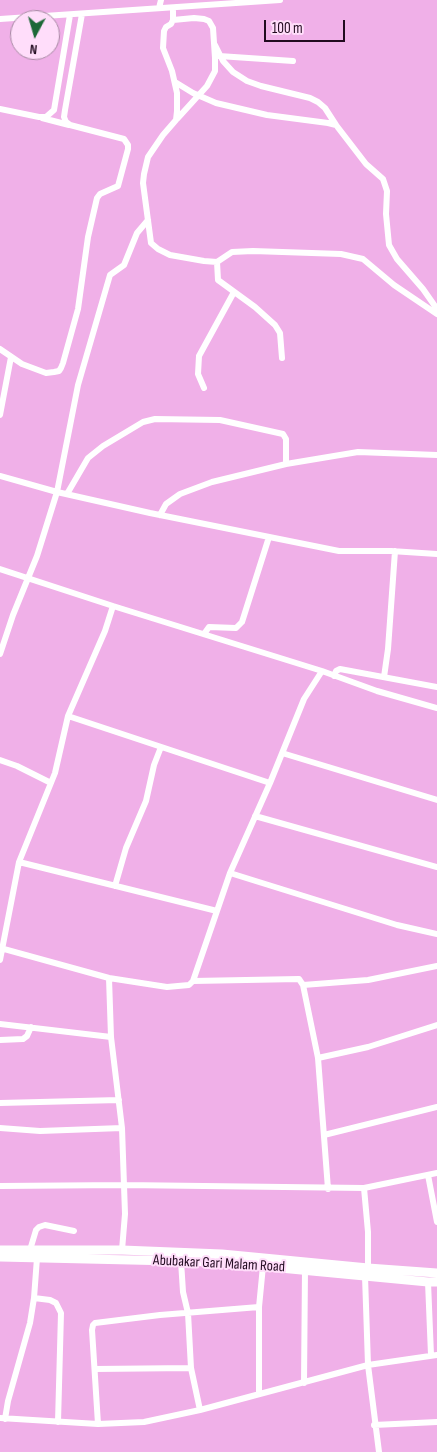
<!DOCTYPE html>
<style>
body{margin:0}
#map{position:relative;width:437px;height:1452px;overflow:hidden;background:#f0b0e8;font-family:"Sofia Sans Condensed",sans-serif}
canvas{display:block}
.north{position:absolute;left:10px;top:10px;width:50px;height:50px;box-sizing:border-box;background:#ffddfa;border:1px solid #a689a2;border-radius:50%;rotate:186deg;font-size:14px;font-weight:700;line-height:20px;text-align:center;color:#210a1f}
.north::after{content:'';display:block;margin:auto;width:18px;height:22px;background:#1d6837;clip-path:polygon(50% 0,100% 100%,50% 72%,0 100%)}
.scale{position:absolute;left:264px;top:20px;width:81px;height:22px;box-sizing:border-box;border:2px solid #210a1f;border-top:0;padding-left:6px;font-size:15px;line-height:18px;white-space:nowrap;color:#210a1f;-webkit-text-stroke:4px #ffddfa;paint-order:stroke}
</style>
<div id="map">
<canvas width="437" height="1452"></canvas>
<div class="north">N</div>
<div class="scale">100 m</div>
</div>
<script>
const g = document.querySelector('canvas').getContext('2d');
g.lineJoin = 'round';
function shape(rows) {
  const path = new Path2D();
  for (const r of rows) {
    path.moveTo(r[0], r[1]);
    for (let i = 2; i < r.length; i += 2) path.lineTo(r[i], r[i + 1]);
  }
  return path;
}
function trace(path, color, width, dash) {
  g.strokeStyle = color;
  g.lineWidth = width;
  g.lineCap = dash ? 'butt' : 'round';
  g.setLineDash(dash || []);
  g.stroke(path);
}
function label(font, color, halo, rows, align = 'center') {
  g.font = font + ' "Sofia Sans Condensed",sans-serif';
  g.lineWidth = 4;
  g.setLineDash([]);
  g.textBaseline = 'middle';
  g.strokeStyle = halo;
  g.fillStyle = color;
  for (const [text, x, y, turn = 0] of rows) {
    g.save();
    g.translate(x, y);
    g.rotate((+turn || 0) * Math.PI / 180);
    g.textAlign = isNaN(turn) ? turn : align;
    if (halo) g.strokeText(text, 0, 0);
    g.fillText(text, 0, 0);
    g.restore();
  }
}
const street = shape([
 [159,8,161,0],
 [173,8,173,20,171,24,166,27,164,31,163,48,172,71,177,93,177,111,176,120,163,135,148,157,144,174,143,183,151,243,158,249,170,255,204,261,217,262,232,252,253,251,341,254,363,259,394,285,437,314],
 [0,19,280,0],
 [173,20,194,18,204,19,209,21,213,28,215,58,215,71,207,86,177,119],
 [215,45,223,61,233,72,247,81,261,86,310,98,318,102,325,108,336,125],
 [219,56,293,61],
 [175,82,193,93,216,103,267,115,328,123,336,125,366,164,383,179,387,191,386,214,389,245,397,259,423,289,437,309],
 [0,109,39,117,46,117,54,110,70,15],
 [42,118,69,125],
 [217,262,218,280,255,307,275,325,280,333,282,358],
 [0,349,22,364,46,373,54,372,59,371,61,368,63,363,78,309,88,237,97,198,100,194,118,186,128,149,128,145,124,139,70,125,66,122,64,117,65,110,82,14],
 [204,388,198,374,199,356,234,292],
 [0,415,11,357],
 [0,476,57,492,150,513,339,551,391,551,437,554],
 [67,494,88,458,103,446,143,422,155,419,220,420,283,434,286,439,286,464],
 [160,515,166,504,180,494,212,482,286,464,358,452,437,455],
 [0,569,113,606,105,631,68,716,55,773,19,862,0,960],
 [113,606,322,671],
 [204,634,209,627,236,628,242,622,269,537],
 [0,654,13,615,37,556,57,492,78,385,110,275,124,265,137,233,148,220],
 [334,676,336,671,340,669,437,687],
 [384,677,388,649,395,551],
 [68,716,270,783],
 [282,753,437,800],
 [0,760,17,766,51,783],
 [255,816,437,867],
 [19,862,217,911],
 [230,873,397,925,437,934],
 [115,886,126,848,146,801,154,765,161,747],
 [0,948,109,978,167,987,189,985,193,981,299,979,303,985,318,1058,328,1189],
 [109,978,111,1037,122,1128,125,1214,122,1250],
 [193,981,230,873,270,783,304,699,322,671,377,691,437,708],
 [303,985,368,980,437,966],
 [0,1024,111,1037],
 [0,1040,23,1039,27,1036,31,1027],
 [318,1058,368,1047,437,1025],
 [0,1103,119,1100],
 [0,1128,40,1131,122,1128],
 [324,1135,437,1107],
 [428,1175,437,1222],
 [0,1186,124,1185,364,1188,437,1173],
 [364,1188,368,1232,368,1268,365,1276,368,1365,379,1452],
 [30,1250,36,1230,39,1227,45,1225,74,1231],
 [181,1261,183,1292,188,1313,191,1368,200,1410],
 [428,1282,431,1355],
 [34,1298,50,1300,56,1303,61,1313,58,1422],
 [95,1369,191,1368],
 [304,1383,305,1269],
 [259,1394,259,1307,263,1266],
 [0,1418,98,1424,144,1422,200,1410,368,1365,437,1355],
 [5,1419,8,1401,30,1323,34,1298,37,1258],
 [98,1424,92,1330,93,1325,95,1323,160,1315,259,1307],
 [374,1425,437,1422]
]);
const secondary = shape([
 [0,1250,122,1250,222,1254,368,1268,437,1273],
 [0,1257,217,1262,428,1282,437,1282]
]);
const streetNames = [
 ["Abubakar Gari Malam Road",219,1264,3]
];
trace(street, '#fff', 6);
trace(secondary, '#fff', 9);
label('15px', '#210a1f', '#ffddfa', streetNames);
</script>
